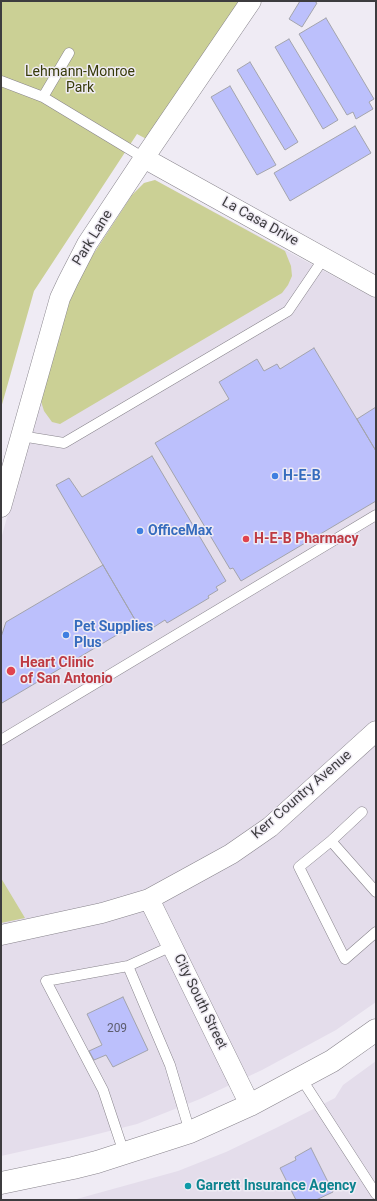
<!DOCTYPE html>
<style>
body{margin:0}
#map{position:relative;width:377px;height:1201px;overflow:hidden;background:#efebf4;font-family:Roboto,sans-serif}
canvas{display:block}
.frame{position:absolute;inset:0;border:2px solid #3d3c3f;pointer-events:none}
</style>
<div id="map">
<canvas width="377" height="1201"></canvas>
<div class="frame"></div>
</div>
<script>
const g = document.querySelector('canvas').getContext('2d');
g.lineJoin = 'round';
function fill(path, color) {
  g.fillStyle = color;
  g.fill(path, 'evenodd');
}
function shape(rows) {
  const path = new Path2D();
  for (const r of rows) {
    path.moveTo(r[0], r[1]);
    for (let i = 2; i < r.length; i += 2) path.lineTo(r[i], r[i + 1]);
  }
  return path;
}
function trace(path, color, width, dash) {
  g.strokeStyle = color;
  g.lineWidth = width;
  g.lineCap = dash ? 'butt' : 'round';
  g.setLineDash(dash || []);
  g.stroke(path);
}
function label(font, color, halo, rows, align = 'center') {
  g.font = font + ' Roboto,sans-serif';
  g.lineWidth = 3;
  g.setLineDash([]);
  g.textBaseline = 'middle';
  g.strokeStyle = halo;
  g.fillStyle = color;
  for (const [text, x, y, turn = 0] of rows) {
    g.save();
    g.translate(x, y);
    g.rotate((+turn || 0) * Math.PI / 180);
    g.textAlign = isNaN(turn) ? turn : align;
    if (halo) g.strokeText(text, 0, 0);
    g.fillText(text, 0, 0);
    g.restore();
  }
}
const built = shape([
 [155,180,376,299,376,1002,336,1030,262,1070,200,1099,137,1124,82,1138,1,1156,1,539,40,398,132,195,144,183],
 [376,1061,376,1200,73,1200,178,1171,226,1152,276,1128,335,1098,343,1085]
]);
const green = shape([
 [1,1,246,1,154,143,137,134,34,291,1,408],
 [155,180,285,251,291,266,292,276,288,285,282,293,60,424,52,422,44,411,40,398,69,297,83,270,132,195,144,183],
 [1,878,25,918,1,923]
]);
const building = shape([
 [300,1,314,1,317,3,302,27,289,19,300,1],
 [326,18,374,99,369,102,373,109,356,119,353,112,347,115,299,34,326,18],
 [289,39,338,120,323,129,275,47,289,39],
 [250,62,298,142,285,150,237,70,250,62],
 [230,86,276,165,257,175,211,97,230,86],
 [355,126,371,153,290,201,274,173,355,126],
 [314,348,376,451,376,501,241,581,233,568,230,569,155,443,229,399,219,382,257,359,264,371,277,364,280,369,314,348],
 [376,407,376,451,357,419,376,407],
 [152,456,226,581,216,587,218,590,208,596,209,598,167,623,165,620,154,627,152,624,141,630,56,485,69,478,82,497,152,456],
 [103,565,137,623,2,703,1,700,1,637,6,622,103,565],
 [123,997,148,1050,113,1067,106,1055,94,1060,89,1051,102,1045,87,1014,123,997],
 [311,1148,333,1192,316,1200,296,1200,280,1168,296,1160,295,1157,311,1148]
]);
const lane = shape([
 [1,81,43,97,144,158],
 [43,97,69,53],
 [21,436,64,443,288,311,324,258],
 [1,740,376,515],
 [331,841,362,812],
 [376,892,331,841,299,867,345,959,376,932],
 [128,966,172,946],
 [301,1078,376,1194],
 [124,1153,103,1090,46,981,128,966,170,1065,190,1132]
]);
const street = shape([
 [144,158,376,287],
 [1,507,60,298,68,281,87,244,144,158,251,1],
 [149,899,250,1105],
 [1,935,102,913,149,899,191,876,231,854,270,827,376,731]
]);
const primary = shape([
 [1,1183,73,1168,97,1162,190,1132,250,1105,332,1061,376,1030]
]);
const markers = [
 [275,476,4,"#3f7fe0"],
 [140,531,4,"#3f7fe0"],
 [246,539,4,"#e0444e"],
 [66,635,4,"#3f7fe0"],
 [11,671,5,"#e0444e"],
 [188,1186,4,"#0f9aa8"]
];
const numberNames = [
 ["209",117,1029]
];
const parkNames = [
 ["Lehmann-Monroe",80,72],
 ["Park",80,88]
];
const streetNames = [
 ["La Casa Drive",260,222,29],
 ["Park Lane",93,238,-58],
 ["Kerr Country Avenue",302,795,-41],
 ["City South Street",200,1002,64]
];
const shopNames = [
 ["H-E-B",283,476],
 ["OfficeMax",148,531],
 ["Pet Supplies",74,627],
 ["Plus",74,643]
];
const healthNames = [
 ["H-E-B Pharmacy",254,539],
 ["Heart Clinic",20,663],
 ["of San Antonio",20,679]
];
const cultureNames = [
 ["Garrett Insurance Agency",196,1186]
];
fill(built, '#e4ddeb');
fill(green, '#cbd095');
fill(building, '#bcc0fc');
trace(building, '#a3a4ac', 1);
trace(lane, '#88848c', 11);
trace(street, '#88848c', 21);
trace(primary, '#88848c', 23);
trace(lane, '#fff', 10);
trace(street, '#fff', 20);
trace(primary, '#fff', 22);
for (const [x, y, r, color] of markers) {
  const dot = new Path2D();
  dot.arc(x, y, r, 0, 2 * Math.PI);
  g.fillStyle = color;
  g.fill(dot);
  trace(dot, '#efebf4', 1.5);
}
label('12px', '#5d5d6e', null, numberNames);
label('14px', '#383b09', '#efebf4', parkNames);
label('14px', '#3d3c3f', '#efebf4', streetNames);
label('bold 14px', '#366cbe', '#efebf4', shopNames, 'left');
label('bold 14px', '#be3a42', '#efebf4', healthNames, 'left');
label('bold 14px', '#0d838f', '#efebf4', cultureNames, 'left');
</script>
